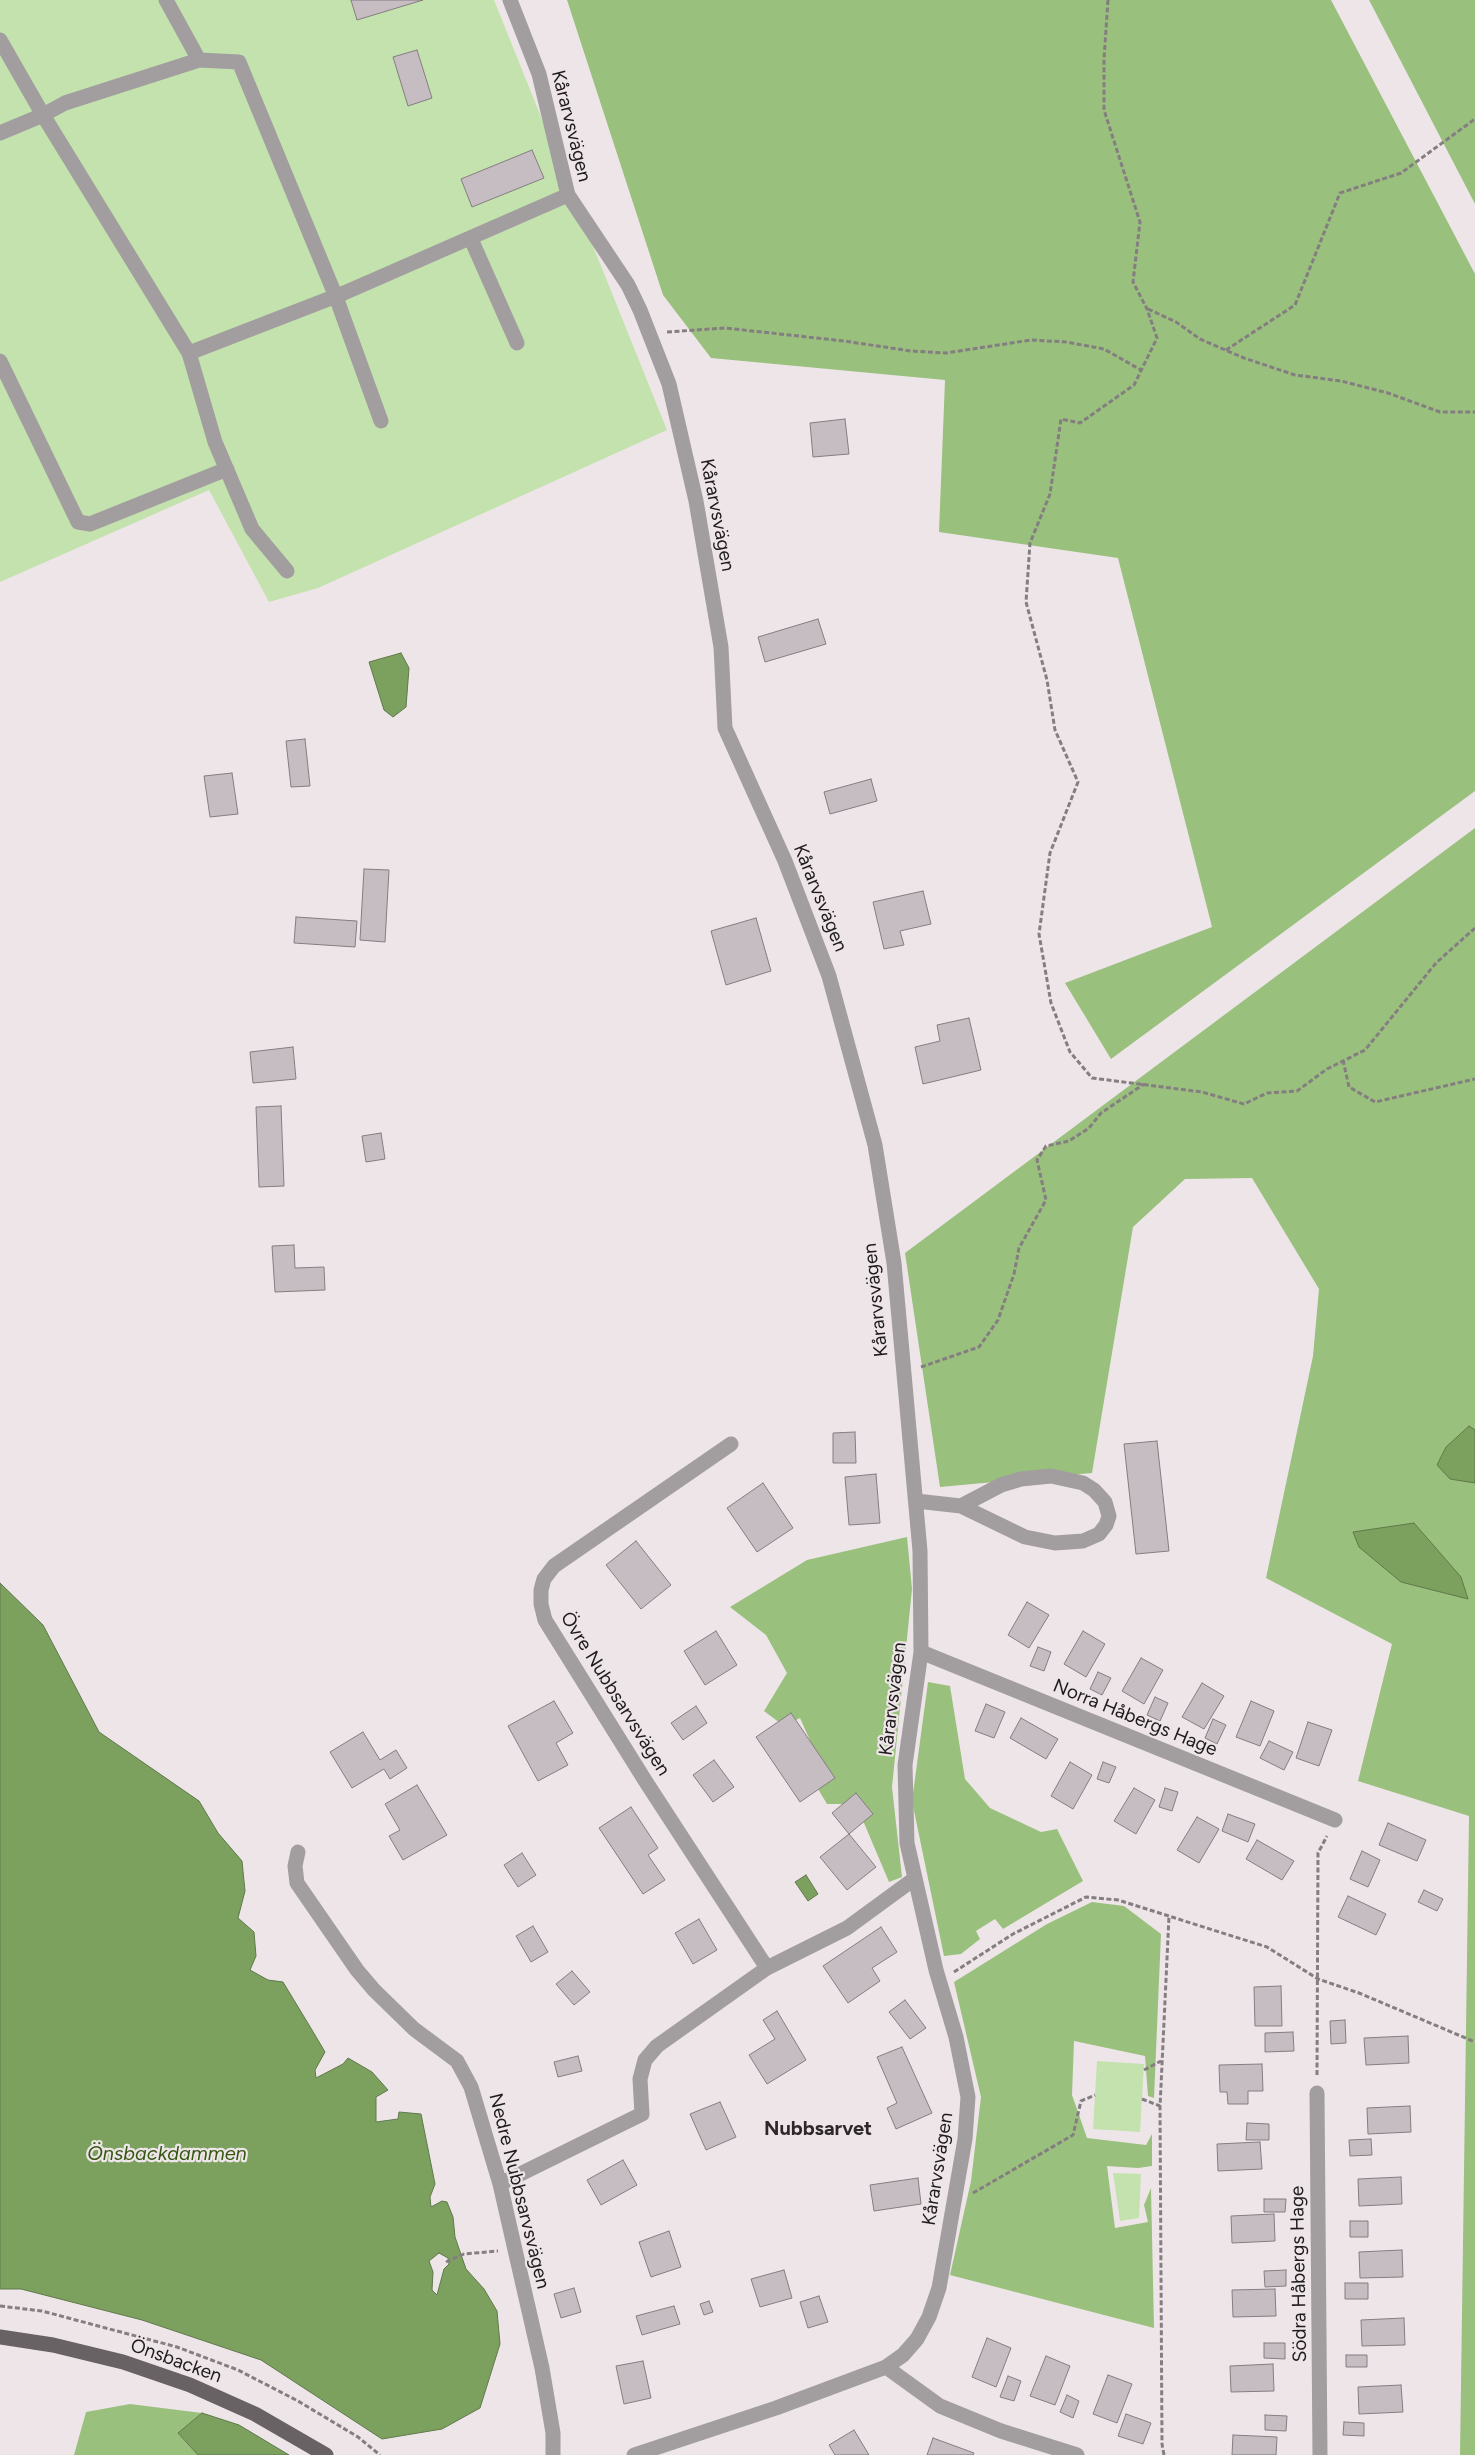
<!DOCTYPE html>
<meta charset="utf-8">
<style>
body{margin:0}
canvas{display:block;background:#eee5e9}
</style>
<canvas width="1475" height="2455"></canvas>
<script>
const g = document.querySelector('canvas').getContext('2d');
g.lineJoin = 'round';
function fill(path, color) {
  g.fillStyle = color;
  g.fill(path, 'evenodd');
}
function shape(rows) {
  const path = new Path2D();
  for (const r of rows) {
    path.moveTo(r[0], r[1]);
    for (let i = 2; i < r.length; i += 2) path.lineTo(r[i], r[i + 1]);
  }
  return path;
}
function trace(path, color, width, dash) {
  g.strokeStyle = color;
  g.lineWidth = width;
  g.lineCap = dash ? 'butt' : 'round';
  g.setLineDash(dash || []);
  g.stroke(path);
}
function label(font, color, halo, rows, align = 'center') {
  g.font = font + ' Figtree,sans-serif';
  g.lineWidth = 4.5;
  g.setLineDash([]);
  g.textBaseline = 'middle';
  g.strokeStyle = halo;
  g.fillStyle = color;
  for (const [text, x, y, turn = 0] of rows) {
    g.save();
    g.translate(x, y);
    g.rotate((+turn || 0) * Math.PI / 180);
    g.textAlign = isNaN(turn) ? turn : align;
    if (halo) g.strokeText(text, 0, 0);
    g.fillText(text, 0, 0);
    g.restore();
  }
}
const green = shape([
 [0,0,494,0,667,430,318,588,269,602,209,490,0,582],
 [1097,2061,1144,2064,1140,2132,1093,2129],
 [1113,2173,1141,2174,1139,2218,1120,2221]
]);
const forest = shape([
 [567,0,1331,0,1475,274,1475,791,1111,1059,1065,983,1212,927,1118,558,939,532,945,380,711,358,663,295],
 [1369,0,1475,0,1475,204],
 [1475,828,1475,2455,1460,2455,1469,1816,1358,1781,1392,1644,1266,1578,1313,1356,1319,1289,1252,1178,1185,1179,1133,1227,1092,1473,940,1487,905,1253],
 [907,1537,912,1589,892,1787,902,1877,889,1882,864,1823,842,1804,827,1804,818,1789,816,1754,800,1718,784,1726,764,1711,787,1673,766,1635,730,1607,807,1560],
 [928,1682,950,1686,965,1779,990,1808,1041,1832,1057,1829,1083,1881,1003,1929,995,1919,976,1931,980,1939,961,1954,944,1956,912,1801],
 [1092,1902,1124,1906,1161,1934,1154,2098,1148,2096,1145,2056,1074,2041,1072,2095,1087,2138,1146,2145,1152,2134,1152,2166,1138,2168,1107,2166,1115,2228,1148,2222,1144,2205,1151,2188,1154,2328,950,2275,971,2181,981,2097,954,1982,1047,1924],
 [130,2404,202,2413,178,2433,198,2455,74,2455,86,2412]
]);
const water = shape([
 [401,653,409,668,406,707,393,717,384,710,369,662,401,653],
 [1469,1426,1475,1430,1475,1483,1450,1479,1437,1465,1446,1447,1469,1426],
 [1414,1523,1461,1577,1468,1599,1401,1582,1359,1547,1353,1532,1414,1523],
 [0,1583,43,1625,99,1732,199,1801,218,1833,242,1861,245,1891,238,1918,254,1932,256,1956,250,1970,268,1980,283,1982,312,2030,325,2052,315,2070,316,2078,343,2064,348,2058,372,2072,388,2090,376,2097,376,2122,398,2119,399,2112,421,2114,435,2184,430,2197,431,2207,442,2201,447,2202,453,2217,455,2237,466,2269,484,2289,497,2311,500,2344,480,2408,442,2429,382,2439,261,2360,142,2320,21,2289,0,2289,0,1583],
 [439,2253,448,2258,449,2264,444,2269,437,2295,432,2290,433,2272,429,2261,439,2253],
 [806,1875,818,1894,808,1901,795,1882,806,1875],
 [202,2413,239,2425,289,2455,198,2455,178,2433,202,2413]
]);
const building = shape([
 [351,0,423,0,357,20,351,0],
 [417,50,432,98,408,106,393,57,417,50],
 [532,150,544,178,472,207,461,179,532,150],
 [845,419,849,454,813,457,810,423,845,419],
 [818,619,826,644,765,662,758,637,818,619],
 [305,739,310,786,291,787,286,741,305,739],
 [232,773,238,814,210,817,204,776,232,773],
 [871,779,877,801,830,814,824,792,871,779],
 [364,869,389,870,385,942,360,940,364,869],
 [923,891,931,924,900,931,904,945,884,949,873,902,923,891],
 [296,917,357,921,355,947,294,943,296,917],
 [756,918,771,971,726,985,711,931,756,918],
 [969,1018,981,1070,923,1084,915,1047,940,1041,937,1025,969,1018],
 [293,1047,296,1079,253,1083,250,1052,293,1047],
 [281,1106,284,1186,259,1187,256,1107,281,1106],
 [381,1133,385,1159,366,1162,362,1136,381,1133],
 [294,1245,295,1268,324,1267,325,1290,275,1292,272,1246,294,1245],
 [855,1432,856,1463,833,1463,833,1433,855,1432],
 [1157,1441,1169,1551,1136,1554,1124,1444,1157,1441],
 [876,1474,880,1523,849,1525,845,1477,876,1474],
 [763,1483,793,1528,757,1552,727,1508,763,1483],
 [636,1541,671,1585,641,1609,606,1565,636,1541],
 [1027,1602,1049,1615,1029,1648,1008,1635,1027,1602],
 [716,1631,737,1665,705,1685,684,1651,716,1631],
 [1083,1631,1105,1644,1086,1677,1064,1664,1083,1631],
 [1038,1647,1051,1652,1044,1671,1030,1666,1038,1647],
 [1141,1658,1163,1670,1144,1704,1122,1691,1141,1658],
 [1098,1672,1111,1678,1102,1695,1090,1689,1098,1672],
 [1202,1683,1224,1696,1204,1729,1182,1717,1202,1683],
 [1155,1697,1168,1703,1160,1721,1147,1715,1155,1697],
 [554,1701,573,1733,556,1743,568,1765,538,1781,508,1726,554,1701],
 [1251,1701,1274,1711,1260,1746,1236,1737,1251,1701],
 [986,1704,1005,1712,994,1738,975,1731,986,1704],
 [696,1706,707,1723,683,1740,671,1723,696,1706],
 [791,1713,835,1778,800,1802,756,1737,791,1713],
 [1021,1718,1058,1739,1046,1759,1010,1738,1021,1718],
 [1213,1719,1226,1725,1217,1744,1205,1738,1213,1719],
 [1308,1722,1332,1730,1319,1766,1296,1758,1308,1722],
 [363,1732,380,1760,396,1750,407,1768,390,1779,384,1769,352,1788,330,1752,363,1732],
 [1269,1741,1293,1752,1284,1770,1260,1758,1269,1741],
 [714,1760,734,1787,713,1802,693,1775,714,1760],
 [1070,1762,1092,1775,1073,1809,1051,1796,1070,1762],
 [1103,1762,1116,1767,1109,1783,1097,1779,1103,1762],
 [417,1785,447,1835,403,1860,389,1836,400,1830,385,1804,417,1785],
 [1134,1788,1155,1800,1136,1834,1114,1821,1134,1788],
 [1165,1788,1178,1792,1172,1811,1159,1807,1165,1788],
 [856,1793,873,1814,849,1834,832,1813,856,1793],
 [631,1807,658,1848,648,1855,665,1880,643,1894,599,1828,631,1807],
 [1228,1814,1255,1824,1248,1842,1222,1831,1228,1814],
 [1197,1817,1219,1829,1199,1863,1177,1850,1197,1817],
 [1388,1823,1426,1840,1417,1861,1379,1845,1388,1823],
 [849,1834,876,1867,847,1890,820,1857,849,1834],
 [1257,1840,1294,1861,1282,1880,1246,1859,1257,1840],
 [1362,1851,1380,1860,1368,1887,1350,1879,1362,1851],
 [522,1853,536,1875,518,1887,504,1865,522,1853],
 [1424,1890,1443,1899,1437,1911,1418,1902,1424,1890],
 [1348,1896,1386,1914,1376,1935,1338,1917,1348,1896],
 [699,1919,717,1950,693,1964,675,1933,699,1919],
 [533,1926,548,1952,531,1962,516,1936,533,1926],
 [881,1927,897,1952,872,1968,880,1981,848,2003,823,1966,881,1927],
 [572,1971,590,1992,574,2005,556,1984,572,1971],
 [1281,1986,1282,2026,1255,2026,1254,1987,1281,1986],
 [905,2000,926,2028,910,2039,889,2012,905,2000],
 [777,2011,806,2060,767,2084,749,2055,775,2039,763,2020,777,2011],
 [1345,2020,1346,2043,1331,2044,1330,2021,1345,2020],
 [1293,2032,1294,2051,1265,2052,1265,2033,1293,2032],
 [1408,2036,1409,2063,1366,2065,1364,2038,1408,2036],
 [902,2047,932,2113,896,2129,887,2108,897,2103,877,2057,902,2047],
 [578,2056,582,2071,558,2077,554,2062,578,2056],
 [1262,2064,1263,2091,1248,2091,1248,2104,1228,2104,1227,2092,1220,2092,1219,2065,1262,2064],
 [720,2102,736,2137,706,2150,690,2114,720,2102],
 [1410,2106,1411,2132,1368,2134,1367,2108,1410,2106],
 [1247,2123,1269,2124,1269,2140,1246,2140,1247,2123],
 [1371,2139,1372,2155,1350,2156,1349,2140,1371,2139],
 [1260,2142,1262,2169,1218,2171,1217,2144,1260,2142],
 [623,2160,637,2185,601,2205,587,2180,623,2160],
 [1401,2177,1402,2204,1359,2206,1358,2179,1401,2177],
 [918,2178,921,2204,874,2211,870,2185,918,2178],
 [1264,2199,1286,2199,1285,2212,1264,2212,1264,2199],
 [1274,2214,1275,2241,1232,2243,1231,2216,1274,2214],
 [1350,2221,1368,2221,1368,2237,1350,2237,1350,2221],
 [669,2231,681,2267,651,2277,639,2242,669,2231],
 [1402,2250,1403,2277,1360,2278,1359,2252,1402,2250],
 [784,2270,792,2298,760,2307,751,2279,784,2270],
 [1286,2270,1286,2286,1265,2287,1264,2271,1286,2270],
 [1345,2283,1368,2283,1368,2299,1345,2299,1345,2283],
 [574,2288,581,2312,561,2318,554,2294,574,2288],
 [1275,2289,1276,2316,1233,2317,1232,2290,1275,2289],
 [819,2296,828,2322,808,2328,800,2302,819,2296],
 [709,2301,713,2312,704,2315,700,2304,709,2301],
 [674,2306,680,2324,642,2335,636,2316,674,2306],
 [1404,2318,1405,2345,1362,2346,1361,2320,1404,2318],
 [987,2338,1011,2348,996,2387,972,2377,987,2338],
 [1264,2343,1285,2343,1285,2359,1264,2358,1264,2343],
 [1346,2355,1367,2355,1367,2367,1346,2367,1346,2355],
 [1046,2356,1070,2366,1055,2405,1030,2396,1046,2356],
 [643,2361,651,2398,624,2404,616,2366,643,2361],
 [1273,2364,1274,2391,1231,2392,1230,2366,1273,2364],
 [1108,2375,1132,2384,1117,2423,1093,2414,1108,2375],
 [1008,2376,1021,2381,1014,2401,1000,2397,1008,2376],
 [1401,2385,1403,2412,1359,2414,1358,2387,1401,2385],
 [1067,2395,1079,2401,1073,2418,1060,2412,1067,2395],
 [1126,2414,1151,2423,1143,2444,1118,2436,1126,2414],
 [1265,2415,1287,2416,1286,2431,1265,2430,1265,2415],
 [1344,2422,1364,2423,1364,2436,1343,2435,1344,2422],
 [854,2430,869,2455,835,2455,829,2445,854,2430],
 [1233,2435,1277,2437,1276,2455,1232,2455,1233,2435],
 [933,2438,974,2453,973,2455,927,2455,933,2438]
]);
const path = shape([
 [1108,0,1104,59,1104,110,1140,222,1133,282,1147,309,1157,338,1134,385,1080,423,1061,419,1050,494,1030,543,1026,602,1047,680,1055,730,1078,782,1050,853,1039,934,1051,1003,1070,1052,1092,1078,1202,1092,1244,1104,1267,1093,1297,1091,1327,1069,1365,1050,1436,963,1475,928],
 [1148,309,1176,322,1200,339,1244,358,1295,375,1341,381,1388,393,1440,412,1475,412],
 [667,332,725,328,844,341,911,351,946,353,1031,340,1066,342,1104,349,1141,370],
 [1226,350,1295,305,1340,193,1401,173,1475,119],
 [1343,1060,1349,1087,1375,1102,1475,1079],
 [921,1367,979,1347,998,1320,1014,1274,1019,1248,1046,1200,1037,1160,1046,1146,1069,1141,1089,1128,1101,1113,1144,1084],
 [954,1972,1013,1934,1086,1897,1118,1900,1267,1947,1318,1979,1359,1993,1475,2042],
 [1144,2070,1161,2061],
 [1317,2075,1318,1853,1327,1836],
 [1142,2099,1160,2106],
 [973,2193,1073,2135,1081,2101,1095,2095],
 [446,2262,464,2254,498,2251],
 [0,2306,42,2311,177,2347,238,2370,298,2401,358,2437,380,2455],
 [1164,2455,1162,2444,1160,2107,1169,1916]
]);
const minor = shape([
 [166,0,199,60],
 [510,0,539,74,568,195,628,285,640,310,669,384,696,501,721,647,725,728,785,861,829,976,875,1145,894,1263,920,1551,921,1652,905,1765,907,1843,936,1970,956,2037,968,2097,965,2139,939,2288,929,2317,917,2339,903,2355,886,2367,776,2408,634,2455],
 [0,40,43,115,189,353,215,442,252,529,287,571],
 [0,133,43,115,65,103,199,60,239,62,336,297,381,421],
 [471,239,517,343],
 [189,353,344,293,568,195],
 [0,361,78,522,90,524,227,469],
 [731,1444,554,1566,544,1579,541,1590,541,1604,545,1620,646,1782,767,1968],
 [916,1501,961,1506,1025,1537,1055,1543,1083,1541,1099,1534,1106,1525,1109,1516,1105,1502,1094,1490,1083,1483,1051,1476,1021,1479,1001,1485,961,1506],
 [921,1652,1335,1820],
 [298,1852,295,1866,297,1883,357,1970,374,1990,414,2029,457,2061,471,2087,500,2184,542,2368,553,2433,553,2455],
 [1317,2093,1320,2455],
 [500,2184,642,2114,640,2079,645,2060,657,2046,767,1968,847,1928,914,1879],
 [886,2367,940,2406,1001,2431,1077,2455]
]);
const major = shape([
 [0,2337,53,2345,123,2362,190,2385,255,2414,326,2455]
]);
const streetNames = [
 ["Kårarvsvägen",571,126,76],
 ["Kårarvsvägen",717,515,79],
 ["Kårarvsvägen",820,898,68],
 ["Kårarvsvägen",876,1300,-96],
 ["Övre Nubbsarvsvägen",615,1694,58],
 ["Kårarvsvägen",893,1699,-83],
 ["Norra Håbergs Hage",1135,1718,22],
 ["Kårarvsvägen",938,2169,-81],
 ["Nedre Nubbsarvsvägen",519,2191,76],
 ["Södra Håbergs Hage",1299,2274,-91],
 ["Önsbacken",176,2361,20]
];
const neighbourhoodNames = [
 ["Nubbsarvet",818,2129]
];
const waterNames = [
 ["Önsbackdammen",167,2154]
];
fill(green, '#c4e2ad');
fill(forest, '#9ac07d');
fill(water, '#7ca15f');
trace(water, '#60794b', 1);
fill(building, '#c5bdc1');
trace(building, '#857d81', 1);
trace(path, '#847e81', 3, [5, 2.5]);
trace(minor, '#a29ea0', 15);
trace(major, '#686265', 15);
label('19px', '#1e1b1d', '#eee5e9', streetNames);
label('bold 20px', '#2e282b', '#eee5e9', neighbourhoodNames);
label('italic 20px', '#355711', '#eee5e9', waterNames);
</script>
